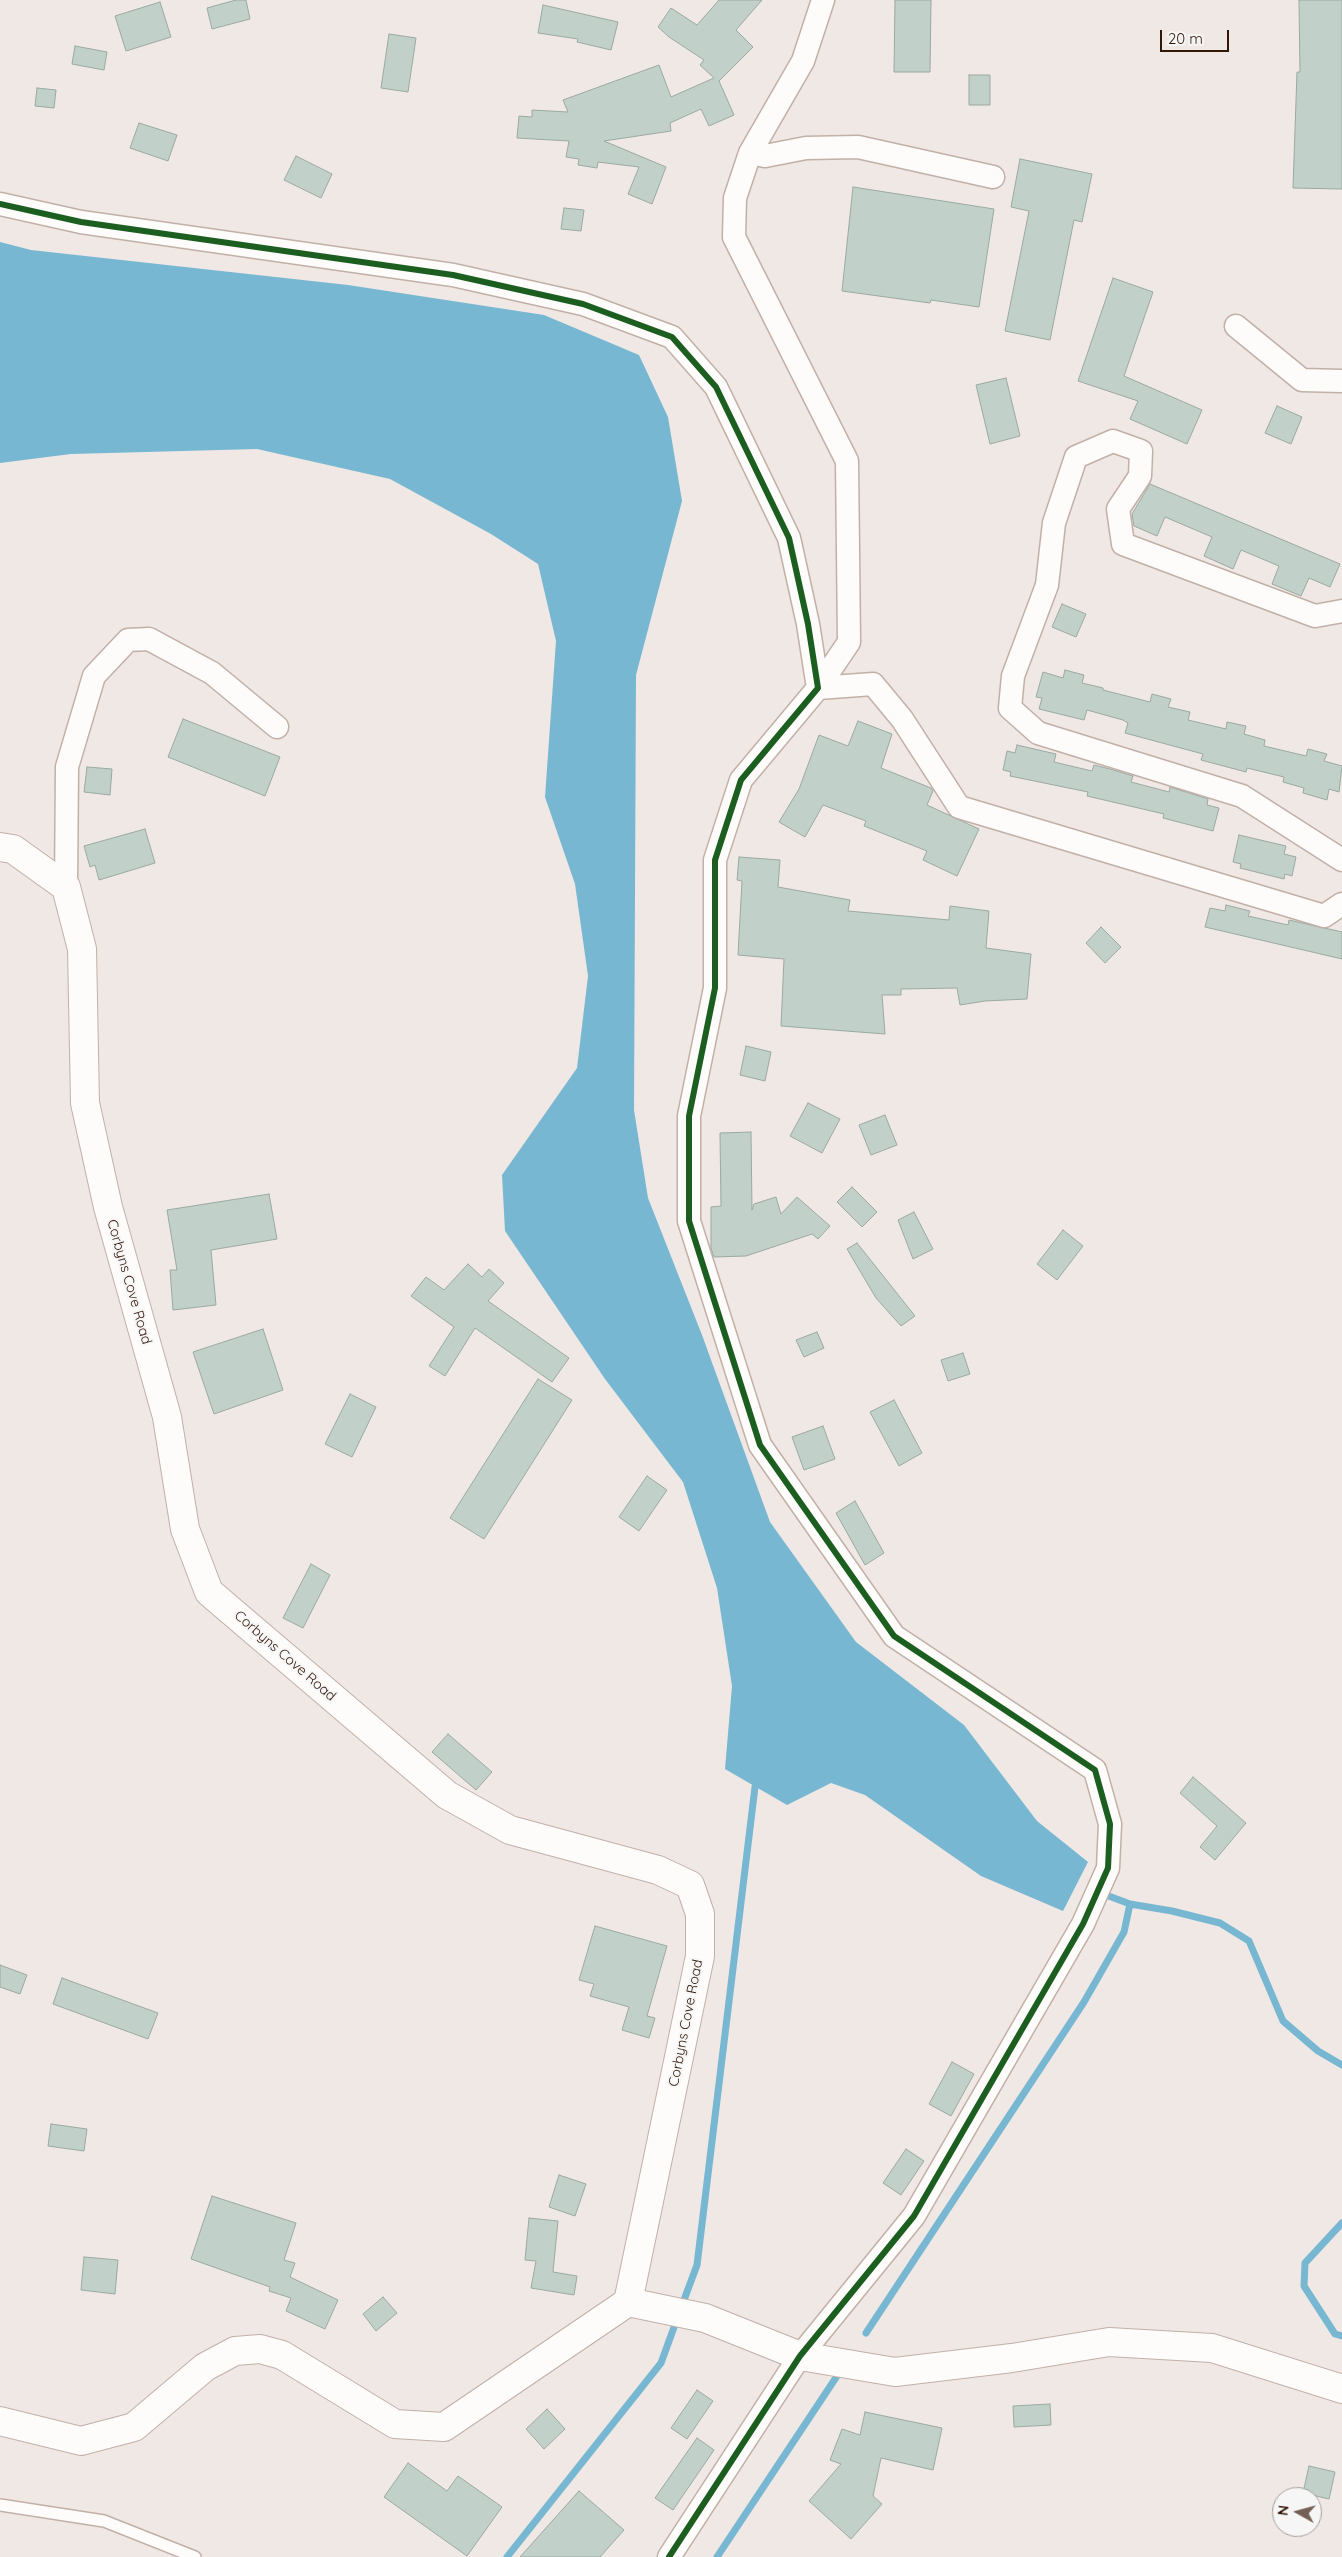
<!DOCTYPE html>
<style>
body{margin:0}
#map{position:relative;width:1342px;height:2557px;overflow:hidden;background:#f0e8e4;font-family:Quicksand,sans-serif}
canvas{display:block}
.north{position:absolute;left:1272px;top:2487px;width:50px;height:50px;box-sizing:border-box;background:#f6f6f6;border:1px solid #a89c96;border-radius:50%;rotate:277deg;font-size:14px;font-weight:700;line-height:20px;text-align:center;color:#321606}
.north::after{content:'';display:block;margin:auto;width:18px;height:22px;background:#746054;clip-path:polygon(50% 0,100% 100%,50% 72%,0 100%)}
.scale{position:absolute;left:1160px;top:30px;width:69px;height:22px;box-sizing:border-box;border:2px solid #321606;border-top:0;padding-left:6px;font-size:15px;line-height:18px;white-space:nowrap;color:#321606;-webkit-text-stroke:4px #f6f6f6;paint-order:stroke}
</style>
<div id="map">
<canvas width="1342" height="2557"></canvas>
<div class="north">N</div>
<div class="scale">20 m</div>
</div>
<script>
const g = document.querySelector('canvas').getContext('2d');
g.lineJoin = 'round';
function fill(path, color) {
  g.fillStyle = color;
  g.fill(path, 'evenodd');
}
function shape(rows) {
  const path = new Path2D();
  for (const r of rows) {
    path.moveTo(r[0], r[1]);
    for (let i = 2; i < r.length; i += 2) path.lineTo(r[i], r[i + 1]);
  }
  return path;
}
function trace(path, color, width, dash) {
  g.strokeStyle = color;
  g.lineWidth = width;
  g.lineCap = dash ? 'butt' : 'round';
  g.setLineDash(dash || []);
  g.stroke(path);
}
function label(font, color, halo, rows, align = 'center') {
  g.font = font + ' Quicksand,sans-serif';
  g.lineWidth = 4;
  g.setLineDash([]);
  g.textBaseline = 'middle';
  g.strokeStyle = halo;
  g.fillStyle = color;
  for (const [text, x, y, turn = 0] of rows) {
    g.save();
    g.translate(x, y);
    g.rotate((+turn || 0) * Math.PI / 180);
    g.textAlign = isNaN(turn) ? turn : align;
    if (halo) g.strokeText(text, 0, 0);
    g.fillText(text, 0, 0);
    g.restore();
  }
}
const water = shape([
 [0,242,31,250,348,285,544,315,639,355,668,417,682,501,636,675,634,1110,648,1198,702,1335,770,1522,856,1642,964,1725,1037,1821,1088,1862,1063,1911,981,1876,865,1795,831,1783,787,1805,725,1769,732,1686,717,1588,683,1482,605,1379,505,1231,502,1175,577,1068,588,976,575,884,545,797,556,641,538,564,491,534,390,479,257,449,71,454,0,463]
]);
const stream = shape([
 [1130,1904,1172,1911,1220,1923,1249,1941,1283,2021,1318,2051,1342,2065],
 [1342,2223,1305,2263,1304,2286,1335,2334,1342,2336],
 [681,2308,697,2265,755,1787],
 [866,2333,1084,2002,1124,1932,1130,1904,1106,1895],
 [507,2557,661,2363,677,2319],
 [717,2557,841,2370]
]);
const building = shape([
 [236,0,246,0,250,19,212,29,207,8,236,0],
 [719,0,762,0,736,30,753,47,719,81,734,115,709,126,701,109,670,123,671,131,604,141,666,167,652,204,628,194,639,167,598,162,597,168,578,165,579,159,566,157,569,141,517,138,519,116,532,117,532,110,568,112,563,100,659,65,671,97,714,78,700,65,704,60,669,37,658,27,671,8,697,25,719,0],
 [895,0,931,0,930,72,894,72,895,0],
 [1299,0,1342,0,1342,189,1293,188,1297,72,1300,72,1299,0],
 [160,2,171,37,126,51,115,16,160,2],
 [543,5,618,22,611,50,577,42,578,39,538,33,543,5],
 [389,34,416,38,408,92,381,88,389,34],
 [75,46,107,52,104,70,72,64,75,46],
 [969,75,990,75,990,105,969,105,969,75],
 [37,88,56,90,54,108,35,106,37,88],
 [139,123,177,135,168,161,130,148,139,123],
 [296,156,332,174,321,198,284,180,296,156],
 [1020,159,1092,174,1082,222,1074,220,1050,340,1005,331,1029,211,1011,207,1020,159],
 [853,187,994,209,979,307,931,300,930,303,842,291,853,187],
 [564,208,584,210,581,231,561,229,564,208],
 [1113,278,1153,292,1124,376,1202,410,1187,444,1130,419,1138,401,1078,381,1113,278],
 [1006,378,1020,436,990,444,976,385,1006,378],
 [1277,406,1302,417,1291,444,1265,433,1277,406],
 [1150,484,1340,564,1330,587,1309,578,1301,596,1272,584,1279,566,1241,550,1233,569,1204,556,1212,537,1165,517,1157,536,1134,526,1132,514,1150,484],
 [1062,604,1086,614,1076,637,1052,627,1062,604],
 [1065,670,1084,675,1082,683,1103,688,1103,690,1150,702,1152,694,1171,699,1168,707,1190,712,1188,720,1226,729,1227,722,1246,726,1244,734,1265,740,1264,746,1306,756,1308,749,1327,754,1324,761,1342,766,1339,792,1329,789,1327,800,1303,793,1304,788,1283,782,1284,777,1247,768,1246,772,1201,760,1203,754,1125,733,1128,723,1123,720,1087,710,1084,720,1039,709,1042,698,1036,697,1043,672,1063,678,1065,670],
 [183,719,280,757,265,796,168,757,183,719],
 [858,721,892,734,881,768,931,788,933,791,927,805,979,829,957,876,923,860,927,851,864,826,866,821,823,805,805,837,779,822,799,789,819,735,848,746,858,721],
 [1017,745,1056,754,1054,762,1092,771,1094,765,1110,769,1133,776,1131,782,1169,792,1170,787,1208,799,1207,805,1219,808,1213,831,1163,818,1164,814,1087,796,1088,792,1010,776,1011,772,1003,770,1007,751,1015,753,1017,745],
 [87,767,112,769,110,795,84,792,87,767],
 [145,829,155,863,99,880,95,865,90,867,84,846,145,829],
 [1239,835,1286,846,1284,854,1296,857,1292,876,1285,874,1284,879,1240,868,1241,864,1233,862,1239,835],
 [739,857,780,860,778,887,850,900,848,911,949,920,950,906,989,911,986,948,1031,954,1027,999,985,1001,960,1005,957,988,901,989,901,995,882,995,885,1034,781,1026,784,959,738,955,742,881,737,880,739,857],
 [1226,905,1250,911,1248,916,1288,925,1289,920,1342,932,1342,959,1205,927,1210,908,1225,911,1226,905],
 [1101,927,1121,947,1105,963,1086,943,1101,927],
 [746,1046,771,1052,765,1081,740,1075,746,1046],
 [808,1103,840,1119,822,1153,790,1136,808,1103],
 [885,1115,897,1145,871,1155,859,1125,885,1115],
 [751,1132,752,1210,754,1204,776,1197,781,1214,797,1197,830,1226,818,1239,812,1234,746,1256,714,1257,711,1248,711,1207,721,1206,720,1133,751,1132],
 [852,1187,877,1212,862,1227,837,1202,852,1187],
 [269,1194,277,1239,211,1250,216,1305,173,1310,170,1270,177,1270,167,1210,269,1194],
 [914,1212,933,1249,913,1259,898,1220,914,1212],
 [1063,1230,1083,1246,1057,1280,1037,1264,1063,1230],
 [857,1243,915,1316,901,1326,876,1298,847,1249,857,1243],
 [468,1264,482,1277,489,1269,504,1283,488,1301,569,1358,552,1382,475,1328,445,1376,429,1366,454,1327,411,1296,426,1277,444,1290,468,1264],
 [263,1329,283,1390,214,1414,193,1352,263,1329],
 [817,1332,824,1348,804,1357,796,1340,817,1332],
 [963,1353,970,1374,948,1381,941,1360,963,1353],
 [538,1379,572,1400,484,1539,450,1518,538,1379],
 [350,1394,376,1407,352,1457,325,1444,350,1394],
 [894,1400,922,1453,899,1466,870,1412,894,1400],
 [823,1426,835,1459,804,1470,792,1437,823,1426],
 [647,1476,667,1490,639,1531,619,1517,647,1476],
 [855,1501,884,1553,865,1565,836,1513,855,1501],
 [311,1564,330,1575,303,1628,283,1618,311,1564],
 [448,1734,492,1772,476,1790,432,1752,448,1734],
 [1193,1777,1246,1823,1215,1860,1200,1847,1217,1826,1180,1793,1193,1777],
 [595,1926,667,1946,647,2016,655,2018,649,2038,622,2030,629,2007,590,1996,594,1984,579,1980,595,1926],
 [0,1965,27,1975,20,1994,0,1987,0,1965],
 [62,1978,158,2013,148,2039,53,2004,62,1978],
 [952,2062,974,2074,951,2116,929,2104,952,2062],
 [51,2124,87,2129,84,2151,48,2146,51,2124],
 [906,2149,924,2161,901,2195,883,2183,906,2149],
 [559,2175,586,2184,575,2216,549,2207,559,2175],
 [212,2196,296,2223,284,2260,295,2263,290,2277,338,2300,325,2329,286,2311,291,2298,269,2291,270,2287,191,2259,212,2196],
 [529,2218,558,2221,553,2272,577,2276,574,2295,531,2288,536,2261,525,2260,529,2218],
 [84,2257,118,2260,115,2294,81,2290,84,2257],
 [383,2297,397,2313,376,2331,363,2314,383,2297],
 [697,2390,713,2401,687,2439,671,2428,697,2390],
 [1050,2404,1051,2425,1014,2427,1013,2406,1050,2404],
 [547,2409,565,2429,544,2449,526,2429,547,2409],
 [865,2412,942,2428,933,2470,881,2458,873,2496,882,2504,851,2539,809,2501,841,2464,830,2460,842,2429,860,2435,865,2412],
 [697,2438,714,2450,673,2510,655,2498,697,2438],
 [408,2463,447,2491,458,2476,502,2507,467,2556,384,2497,408,2463],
 [1309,2466,1335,2472,1329,2499,1303,2493,1309,2466],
 [579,2491,624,2530,600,2557,520,2557,579,2491]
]);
const lane = shape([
 [0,2505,104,2521,195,2557]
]);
const street = shape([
 [823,0,803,61,750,153,735,198,734,237,847,461,849,642,818,688,873,684,902,719,959,807,1324,916,1342,904],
 [750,153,765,156,806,148,858,147,993,177],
 [0,204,81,222,453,275,583,304,672,337,716,387,789,538,808,624,818,688,741,780,715,860,715,988,689,1116,689,1221,760,1445,894,1636,1095,1770,1110,1824,1108,1868,1083,1924,914,2216,800,2356,669,2557],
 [1236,326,1302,380,1342,381],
 [1342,611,1315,616,1123,544,1118,509,1140,476,1141,451,1113,441,1076,457,1054,523,1047,585,1013,676,1010,708,1038,733,1242,796,1342,860],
 [66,887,67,767,94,676,128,640,149,639,212,673,277,727]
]);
const secondary = shape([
 [0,847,13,849,66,887,82,949,85,1103,108,1207,167,1417,185,1529,209,1592,447,1795,510,1830,658,1870,690,1885,700,1914,700,1956,628,2302]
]);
const primary = shape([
 [0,2421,81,2441,134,2427,205,2367,235,2351,260,2349,282,2355,395,2424,444,2427,628,2302,705,2318,800,2356,895,2372,1012,2358,1109,2342,1212,2348,1342,2389]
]);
const cycleway = shape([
 [0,204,81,222,453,275,583,304,672,337,716,387,789,538,808,624,818,688,741,780,715,860,715,988,689,1116,689,1221,760,1445,894,1636,1095,1770,1110,1824,1108,1868,1083,1924,914,2216,800,2356,669,2557]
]);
const streetNames = [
 ["Corbyns Cove Road",129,1282,74],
 ["Corbyns Cove Road",285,1656,41],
 ["Corbyns Cove Road",686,2023,-79]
];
fill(water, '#78b7d2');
trace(stream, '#78b7d2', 7);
fill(building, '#c1d0c8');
trace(building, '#9aa9a2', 1);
trace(lane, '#c2b0a7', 14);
trace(street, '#c2b0a7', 25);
trace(secondary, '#c2b0a7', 30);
trace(primary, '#c2b0a7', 30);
trace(lane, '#fdfcfb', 11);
trace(street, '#fdfcfb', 22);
trace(secondary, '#fdfcfb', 28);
trace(primary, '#fdfcfb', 28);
trace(cycleway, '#1b5e20', 6);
label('14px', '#321606', '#f6f6f6', streetNames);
</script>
